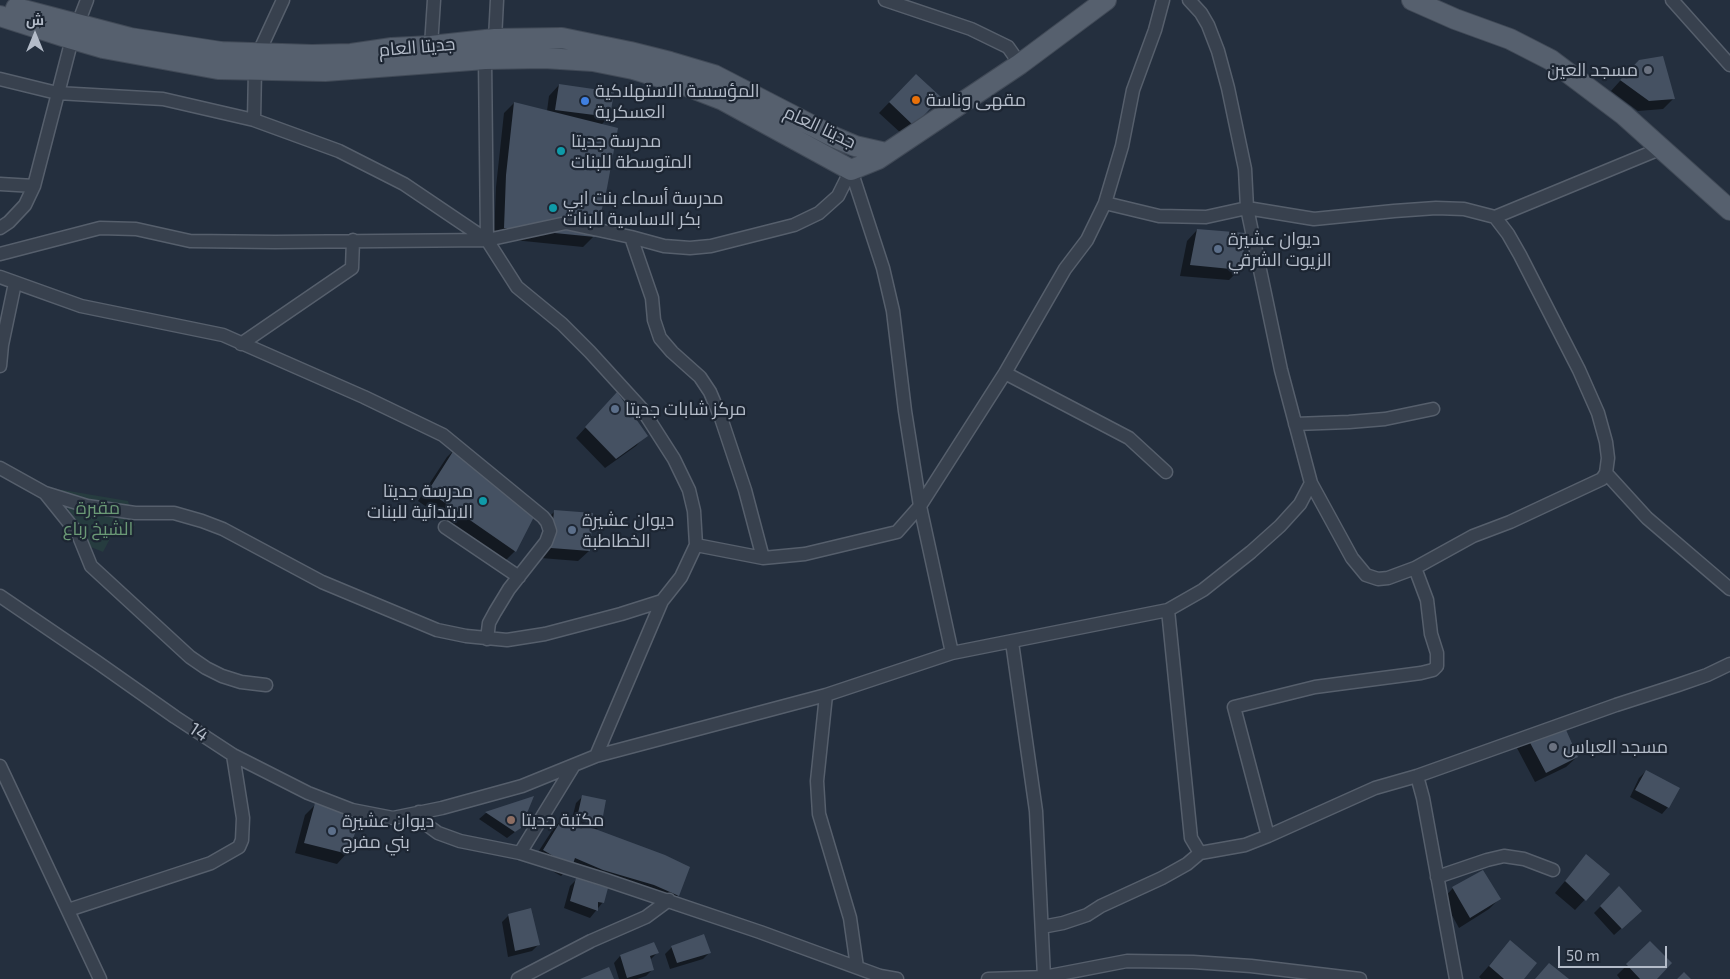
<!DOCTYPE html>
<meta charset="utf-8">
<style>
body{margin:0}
#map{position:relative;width:1730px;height:979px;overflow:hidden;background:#242f3e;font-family:"Exo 2",Cairo,sans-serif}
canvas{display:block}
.north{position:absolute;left:10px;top:10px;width:50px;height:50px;-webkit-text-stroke:4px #1d2633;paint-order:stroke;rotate:0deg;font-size:14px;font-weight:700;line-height:20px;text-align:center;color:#b4bcc9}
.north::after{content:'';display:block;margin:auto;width:18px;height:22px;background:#b4bcc9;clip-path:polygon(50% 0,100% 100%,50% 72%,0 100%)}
.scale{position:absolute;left:1558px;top:946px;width:109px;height:22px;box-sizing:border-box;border:2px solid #b4bcc9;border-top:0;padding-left:6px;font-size:15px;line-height:18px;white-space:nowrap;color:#b4bcc9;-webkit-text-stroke:4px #1d2633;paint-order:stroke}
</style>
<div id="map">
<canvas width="1730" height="979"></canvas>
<div class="north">ش</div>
<div class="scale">50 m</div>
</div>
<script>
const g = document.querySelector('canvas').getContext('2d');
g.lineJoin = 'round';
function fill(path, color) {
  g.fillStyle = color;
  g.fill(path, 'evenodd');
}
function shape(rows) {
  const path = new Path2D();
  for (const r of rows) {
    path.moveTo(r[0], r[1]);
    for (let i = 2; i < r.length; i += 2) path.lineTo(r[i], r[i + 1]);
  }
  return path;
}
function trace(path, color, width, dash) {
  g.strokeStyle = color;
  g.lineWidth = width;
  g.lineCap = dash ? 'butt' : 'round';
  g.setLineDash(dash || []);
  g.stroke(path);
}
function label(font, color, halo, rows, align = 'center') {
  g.font = font + ' "Exo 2",Cairo,sans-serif';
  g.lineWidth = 4.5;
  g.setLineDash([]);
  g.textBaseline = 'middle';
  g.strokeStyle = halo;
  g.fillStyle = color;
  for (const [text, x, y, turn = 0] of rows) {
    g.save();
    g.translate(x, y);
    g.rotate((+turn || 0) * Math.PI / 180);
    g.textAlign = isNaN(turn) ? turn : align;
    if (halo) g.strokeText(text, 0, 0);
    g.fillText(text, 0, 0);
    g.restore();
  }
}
const green = shape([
 [57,490,63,490,128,501,135,525,125,537,113,533,103,552,91,547]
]);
const shadow = shape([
 [1628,72,1673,99,1663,109,1638,111,1611,91],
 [559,85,609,117,601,125,594,236,583,247,494,238,496,187,504,113,514,103,547,111,549,96],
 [905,86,939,97,903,135,879,113],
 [1197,230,1240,269,1229,280,1180,276,1187,241],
 [607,404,646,435,636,446,605,468,576,438],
 [457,447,515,551,505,561,418,501,447,457],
 [555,511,589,551,578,561,541,558,544,522],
 [1528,738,1577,757,1566,767,1535,782,1517,748],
 [1646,771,1668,807,1662,814,1630,797,1639,778],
 [582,797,600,826,596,830,678,895,671,902,567,870,561,876,533,860,553,829,563,818,571,821,572,818,597,827,597,824,573,815,576,803],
 [531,798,520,828,507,838,479,819,486,813],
 [315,805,347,853,337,864,295,853,305,815],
 [1586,856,1609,874,1575,910,1555,893],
 [576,880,603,902,590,918,564,908,570,886],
 [1453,888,1499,899,1489,909,1459,928,1443,899],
 [1619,888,1634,917,1614,935,1594,913],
 [509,915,539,944,532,951,508,957,502,922],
 [1510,942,1522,979,1481,979,1479,977],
 [1650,943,1655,979,1620,979,1617,975],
 [672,947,709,953,703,959,670,969,665,954],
 [657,953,650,960,653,969,646,976,637,979,619,979,614,963,620,956]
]);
const building = shape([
 [1663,56,1675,99,1649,101,1620,80,1639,60],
 [916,74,941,97,914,126,889,102],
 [559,84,614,92,610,117,555,110],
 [514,102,618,128,607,188,595,237,504,228,506,175],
 [1197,229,1246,233,1241,270,1190,265],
 [617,392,648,436,616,459,585,427],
 [457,445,537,511,516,552,428,491],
 [554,510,593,513,590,551,551,548],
 [1563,723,1578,757,1546,773,1527,737],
 [1646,770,1680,788,1669,808,1635,790],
 [582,795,606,800,601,827,577,818],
 [534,796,521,828,515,832,485,812],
 [315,803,360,818,348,854,304,843],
 [563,817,665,855,690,867,679,896,654,885,603,870,575,858,572,867,543,850],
 [1586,854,1610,874,1586,901,1565,881],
 [1483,870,1501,899,1470,918,1452,887],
 [576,878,608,888,604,903,598,902,598,911,570,901],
 [1619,886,1642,911,1622,929,1600,906],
 [531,908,540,945,515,951,508,914],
 [704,934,711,953,677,963,671,946],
 [1510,940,1537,963,1524,979,1504,979,1489,966],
 [1650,941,1672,963,1657,979,1640,979,1626,964],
 [654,942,659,953,650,956,654,970,627,978,620,955],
 [1549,963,1569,979,1535,979],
 [609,967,614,979,580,979],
 [1684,972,1691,979,1677,979]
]);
const street = shape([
 [885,0,971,29,1008,47,1020,64],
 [1672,0,1730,65],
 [495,39,497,0],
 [431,46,434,0],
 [485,59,487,240],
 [0,79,57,93,163,99,254,120,339,151,404,184,487,240,517,287,562,324,590,352,642,409,674,459,689,490,694,511,696,545,681,577,662,601,596,756],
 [254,120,255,70,259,52,283,0],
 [851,170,883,268,893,311,905,411,920,506,952,653],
 [0,184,34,186],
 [1105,203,1159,216,1206,217,1247,208,1314,219,1394,211,1436,208,1464,209,1495,217,1662,148],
 [0,228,9,222,25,205,34,186,72,39,87,0],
 [631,237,652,298,654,320,660,338,672,352,700,377,710,392,721,418,745,490,763,558],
 [0,254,100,228,136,229,190,241,275,242,487,240,566,223,631,237,664,246,690,248,711,246,794,225,819,213,838,196,851,170],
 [0,277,81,306,223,335,364,397,443,435,543,517,547,522,550,531,546,542,509,589,495,612,489,623,487,639],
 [241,344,352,268,353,240],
 [0,366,2,345,15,283],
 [1005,373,1129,438,1166,472],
 [1295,424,1349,422,1385,419,1433,409],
 [0,468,45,493,87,506,135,513,174,513,202,521,223,529,322,582,437,630,466,636,507,640,545,634,621,614,662,601],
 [1606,473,1647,518,1730,589],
 [1311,483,1352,558,1366,575,1378,579,1388,578,1415,568,1473,536,1510,522,1602,479,1606,473,1608,458,1606,442,1598,413,1579,370,1520,255,1508,234,1495,217],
 [45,493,78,534,91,566,190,657,206,668,222,676,241,682,266,685],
 [445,527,519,577],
 [696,545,763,558,805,554,897,532,920,506,1005,373,1065,269,1087,240,1105,203,1122,146,1133,90,1155,30,1163,0],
 [0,596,97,662,175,717,233,755,308,793,352,810,393,818,442,808,522,786,596,756,826,695,952,653,1168,610,1203,590,1251,552,1280,526,1300,504,1311,483,1281,370,1247,208,1245,169,1228,88,1218,51,1208,25,1201,13,1189,0],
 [1168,610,1191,838,1200,853,1245,845,1268,836,1375,788,1417,776,1616,705,1678,685,1707,675,1730,664],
 [1012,642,1036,811,1044,977],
 [826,695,817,781,819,814,850,918,857,967],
 [0,766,100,979],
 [1417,776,1423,798,1456,979],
 [419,812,427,825,438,833,460,841,520,853,603,879,760,932,880,976,897,979],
 [1268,836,1234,707,1315,687,1421,673,1433,670,1437,666,1437,653,1431,634,1427,600,1415,568],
 [520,853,574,765],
 [1437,877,1487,860,1504,856,1524,859,1553,870],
 [68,910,211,863,239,847,242,840,243,818,233,755],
 [1042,927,1063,923,1087,915,1101,906,1162,878,1187,864,1200,853],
 [518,979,591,941,646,917,669,900],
 [988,979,1044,977,1127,961,1193,962,1251,966,1360,979]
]);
const primary = shape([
 [1412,0,1455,19,1510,39,1551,60,1624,115,1730,210],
 [16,8,130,38,221,52,312,55,351,54,392,48,431,46,495,39,562,38,630,52,670,62,714,75,836,138,855,146,886,153],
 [0,16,72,39,103,48,218,69,325,71,485,59,544,58,593,61,633,69,679,83,723,100,851,170,878,159,1020,64,1106,0]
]);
const markers = [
 [1648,70,5,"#6b7280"],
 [916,100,5,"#e8710a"],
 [585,101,5,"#3f7fe0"],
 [561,151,5,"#0f9aa8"],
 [553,208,5,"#0f9aa8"],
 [1218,249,5,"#5c6f8a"],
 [615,409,5,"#5c6f8a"],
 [483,501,5,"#0f9aa8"],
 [572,530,5,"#5c6f8a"],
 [1553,747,5,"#6b7280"],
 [511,820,5,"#8d6e63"],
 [332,831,5,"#5c6f8a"]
];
const streetNames = [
 ["جديتا العام",417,47,-5],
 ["جديتا العام",820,127,25],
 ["14",199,732,33]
];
const poiNames = [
 ["مسجد العين",1638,70,"right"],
 ["المؤسسة الاستهلاكية",595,91],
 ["العسكرية",595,112],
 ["مقهى وناسة",926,100],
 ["مدرسة جديتا",571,141],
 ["المتوسطة للبنات",571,162],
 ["مدرسة أسماء بنت ابي",563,198],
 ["بكر الاساسية للبنات",563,219],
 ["ديوان عشيرة",1228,239],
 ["الزيوت الشرقي",1228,260],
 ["مركز شابات جديتا",625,409],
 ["مدرسة جديتا",473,491,"right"],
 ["الابتدائية للبنات",473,512,"right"],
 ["ديوان عشيرة",582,520],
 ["الخطاطبة",582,541],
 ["مسجد العباس",1563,747],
 ["مكتبة جديتا",521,820],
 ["ديوان عشيرة",342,821],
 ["بني مفرج",342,842]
];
const parkNames = [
 ["مقبرة",98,508],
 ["الشيخ رباع",98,529]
];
fill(green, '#263c3f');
fill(shadow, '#0007');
fill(building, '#455162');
trace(street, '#565f6c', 15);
trace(primary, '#414a57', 22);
trace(street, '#38414e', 12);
trace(primary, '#56606e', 20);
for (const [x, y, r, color] of markers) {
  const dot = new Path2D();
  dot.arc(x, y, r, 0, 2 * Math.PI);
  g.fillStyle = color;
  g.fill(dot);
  trace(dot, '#1d2633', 2);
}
label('18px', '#b4bcc9', '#1d2633', streetNames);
label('18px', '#b4bcc9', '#1d2633', poiNames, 'left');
label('18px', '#6b9a76', '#1d2633', parkNames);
</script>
